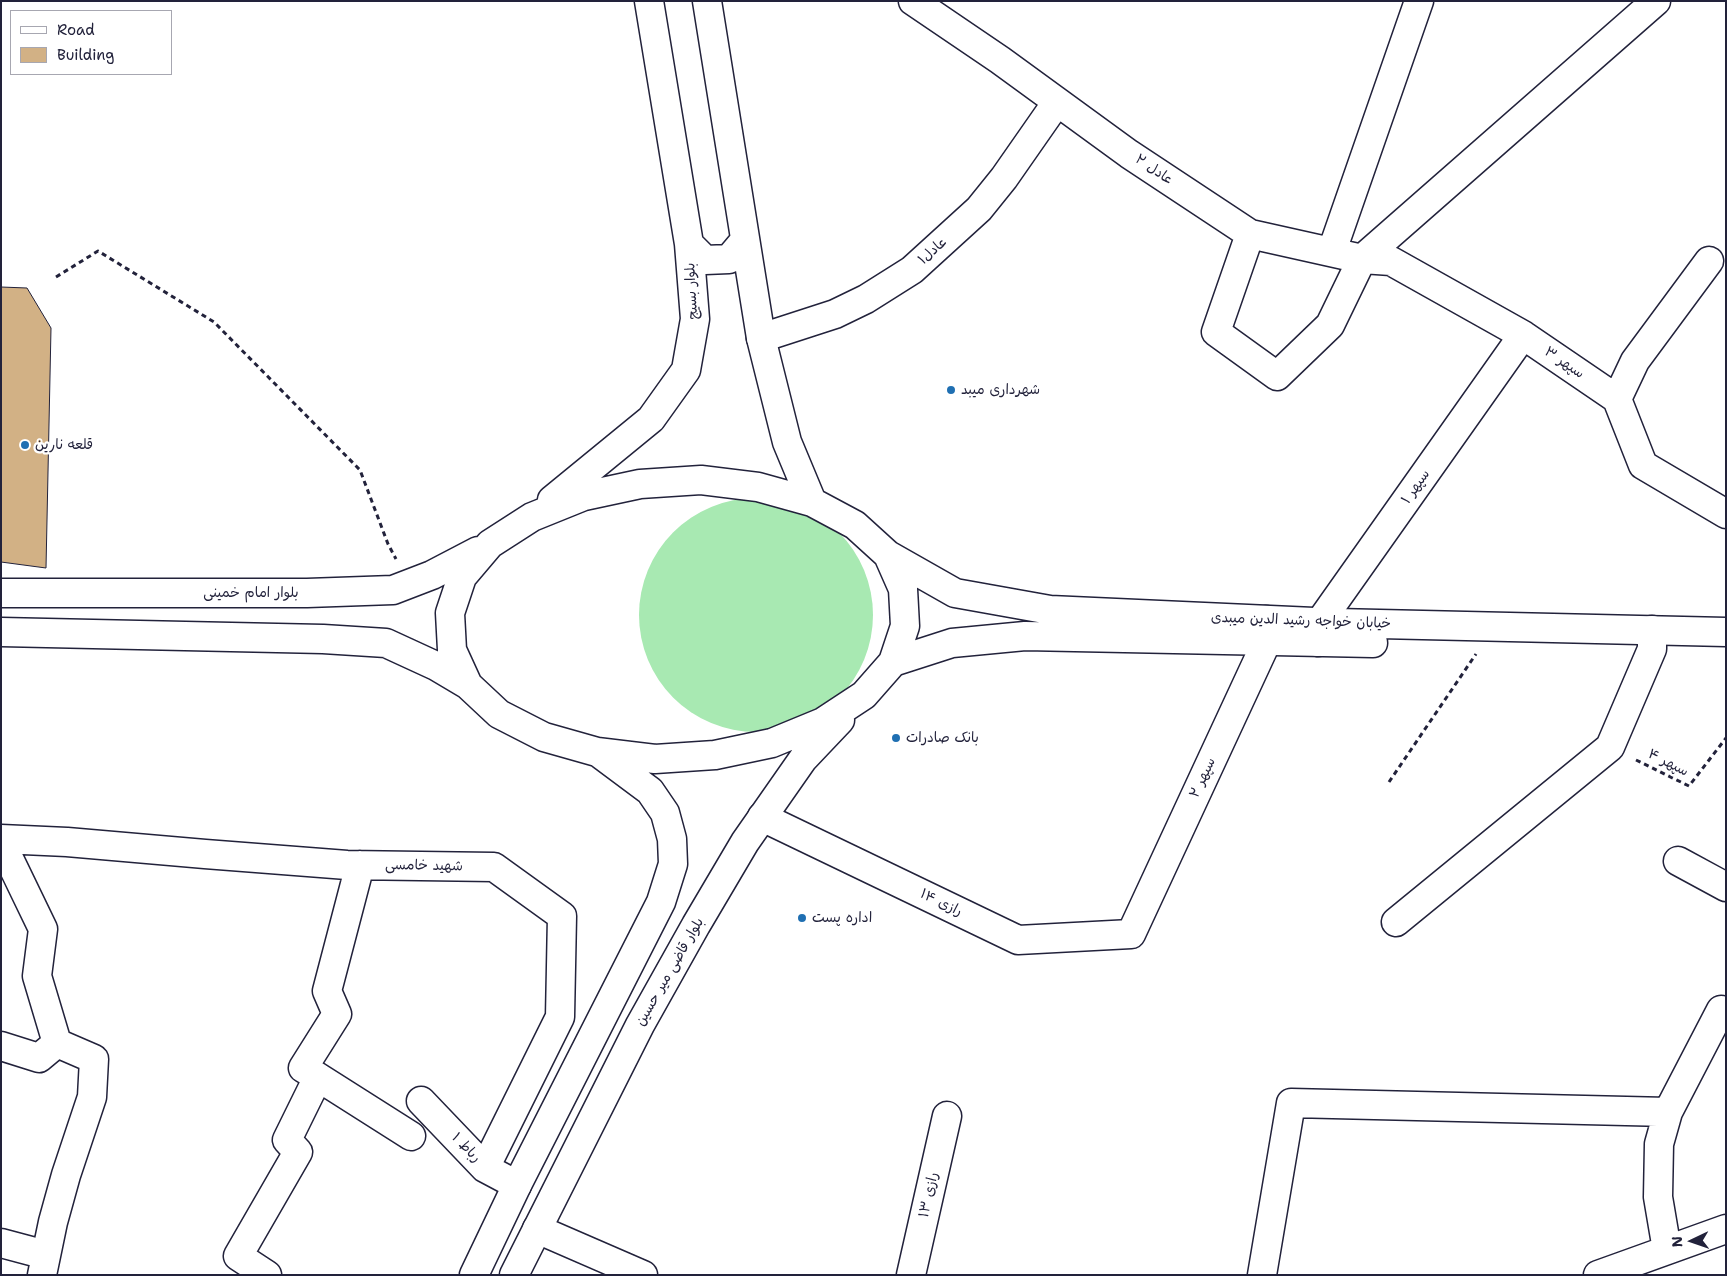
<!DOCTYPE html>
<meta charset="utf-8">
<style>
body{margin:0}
#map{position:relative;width:1727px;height:1276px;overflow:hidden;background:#fff;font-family:"Shantell Sans",sans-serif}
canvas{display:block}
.frame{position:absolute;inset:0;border:2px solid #22223b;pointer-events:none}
.legend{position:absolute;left:10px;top:10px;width:162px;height:65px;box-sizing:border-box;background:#fff;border:1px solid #a7a7b1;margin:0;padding:6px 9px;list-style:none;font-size:15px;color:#22223b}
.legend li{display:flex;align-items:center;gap:10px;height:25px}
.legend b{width:25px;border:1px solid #a7a7b1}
.north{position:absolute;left:1667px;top:1216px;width:50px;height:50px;-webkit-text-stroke:4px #fff;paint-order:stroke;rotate:267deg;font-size:14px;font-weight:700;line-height:20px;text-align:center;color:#22223b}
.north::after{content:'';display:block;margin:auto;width:18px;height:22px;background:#22223b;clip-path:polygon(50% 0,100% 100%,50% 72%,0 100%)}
</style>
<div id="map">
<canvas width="1727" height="1276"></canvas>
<div class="frame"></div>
<ul class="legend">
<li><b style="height:6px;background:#fff"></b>Road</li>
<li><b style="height:14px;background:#d2b185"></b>Building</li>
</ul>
<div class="north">N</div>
</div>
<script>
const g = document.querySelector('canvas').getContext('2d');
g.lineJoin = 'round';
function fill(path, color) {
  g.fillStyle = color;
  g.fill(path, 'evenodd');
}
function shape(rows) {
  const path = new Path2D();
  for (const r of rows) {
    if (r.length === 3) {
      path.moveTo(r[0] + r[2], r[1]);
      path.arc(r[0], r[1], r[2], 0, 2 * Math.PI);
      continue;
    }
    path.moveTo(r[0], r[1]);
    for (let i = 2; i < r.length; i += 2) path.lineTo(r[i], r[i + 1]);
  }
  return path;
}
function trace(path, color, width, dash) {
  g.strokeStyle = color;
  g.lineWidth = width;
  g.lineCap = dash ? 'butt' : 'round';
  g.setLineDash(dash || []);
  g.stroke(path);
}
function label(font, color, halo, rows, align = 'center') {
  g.font = font + ' "Shantell Sans","Playpen Sans Arabic",sans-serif';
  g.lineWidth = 4.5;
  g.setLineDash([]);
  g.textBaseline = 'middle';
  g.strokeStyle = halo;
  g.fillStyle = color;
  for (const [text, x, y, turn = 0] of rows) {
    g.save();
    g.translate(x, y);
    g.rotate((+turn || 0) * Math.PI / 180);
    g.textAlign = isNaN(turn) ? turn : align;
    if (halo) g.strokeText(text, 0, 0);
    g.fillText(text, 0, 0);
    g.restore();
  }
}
const green = shape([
 [756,615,117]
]);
const building = shape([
 [1,287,27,288,51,328,46,568,1,562,1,287]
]);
const path = shape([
 [56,277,98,251,214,322,360,470,388,544,396,559],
 [1636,760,1689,786,1726,738],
 [1389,782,1476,654]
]);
const minor = shape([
 [913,1,1000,60,1129,154,1250,234,1362,259,1391,261,1523,335,1617,399,1643,465,1726,514],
 [1250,234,1216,332,1277,376,1330,325,1362,259,1656,1],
 [1332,251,1419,1],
 [761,338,835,314,866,299,912,270,979,209,1004,178,1057,102],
 [1617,399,1635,361,1709,261],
 [1318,642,1320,622,1523,335],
 [762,817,1018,940,1131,934,1267,641,1266,620],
 [1,839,67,842,205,854,347,865,494,867,562,916,560,1017,485,1168],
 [1,842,43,929,37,976,57,1043,94,1059,92,1097,66,1175,53,1222,42,1275],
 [1678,861,1726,887],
 [1396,922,1610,747,1652,649,1652,630],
 [1,1046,39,1058,57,1043],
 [318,1077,411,1136],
 [421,1101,485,1168,517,1185],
 [537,1229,643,1275],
 [1,1243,46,1255],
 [1667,1250,1658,1197,1659,1144,1668,1112,1721,1010],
 [267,1275,238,1256,298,1152,287,1140,318,1077,303,1068,337,1014,327,991,360,865],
 [911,1275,947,1116],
 [1262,1275,1291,1103,1668,1112],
 [1598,1275,1726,1229]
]);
const secondary = shape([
 [707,1,761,338,787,442,812,502],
 [689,244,705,260,729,259,745,240],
 [701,480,758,487,812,502,855,525,888,555,903,589,905,626,893,662,864,695,823,722,772,743,715,755,655,759,597,752,544,737,499,714,468,685,452,650,450,613,462,577,490,544,532,517,584,496,640,484,701,480],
 [552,500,651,419,686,370,695,319,689,244,649,1],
 [888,555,955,593,1050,610,1336,623,1726,632],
 [1,593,307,593,393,590,432,575,478,551],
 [1,632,323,639,386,643,436,666,468,685],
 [893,662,952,643,1025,636,1373,643],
 [474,1275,517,1185,661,902,673,864,672,839,665,813,650,791,599,753],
 [514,1275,640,1025,696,925,745,842,803,759,840,720]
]);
const markers = [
 [951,390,5,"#1f6fb2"],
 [25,445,5,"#1f6fb2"],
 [896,738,5,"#1f6fb2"],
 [802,918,5,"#1f6fb2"]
];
const streetNames = [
 ["عادل ۲",1154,170,34],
 ["عادل۱",933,251,-42],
 ["بلوار بسیج",692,291,-93],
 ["سپهر ۳",1564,363,34],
 ["سپهر ۱",1416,487,-55],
 ["بلوار امام خمینی",251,593],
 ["خیابان خواجه رشید الدین میبدی",1301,621,2],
 ["سپهر ۴",1668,763,27],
 ["سپهر ۲",1203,778,-65],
 ["شهید خامسی",424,866,1],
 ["رازی ۱۴",941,903,26],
 ["بلوار قاضی میر حسین",670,972,-60],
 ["رباط ۱",466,1148,46],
 ["رازی ۱۳",929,1195,-77]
];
const poiNames = [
 ["شهرداری میبد",961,390],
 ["قلعه نارین",35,445],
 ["بانک صادرات",906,738],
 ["اداره پست",812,918]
];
fill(green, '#a8e9b2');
fill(building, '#d2b185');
trace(building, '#22223b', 1);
trace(minor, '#22223b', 31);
trace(secondary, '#22223b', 31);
trace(path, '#22223b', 3, [5, 4]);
trace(minor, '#fff', 28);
trace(secondary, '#fff', 28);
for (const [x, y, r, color] of markers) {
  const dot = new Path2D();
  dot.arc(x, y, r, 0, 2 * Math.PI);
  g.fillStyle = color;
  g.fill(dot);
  trace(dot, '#fff', 2);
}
label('14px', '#22223b', '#fff', streetNames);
label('14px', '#22223b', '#fff', poiNames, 'left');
</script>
